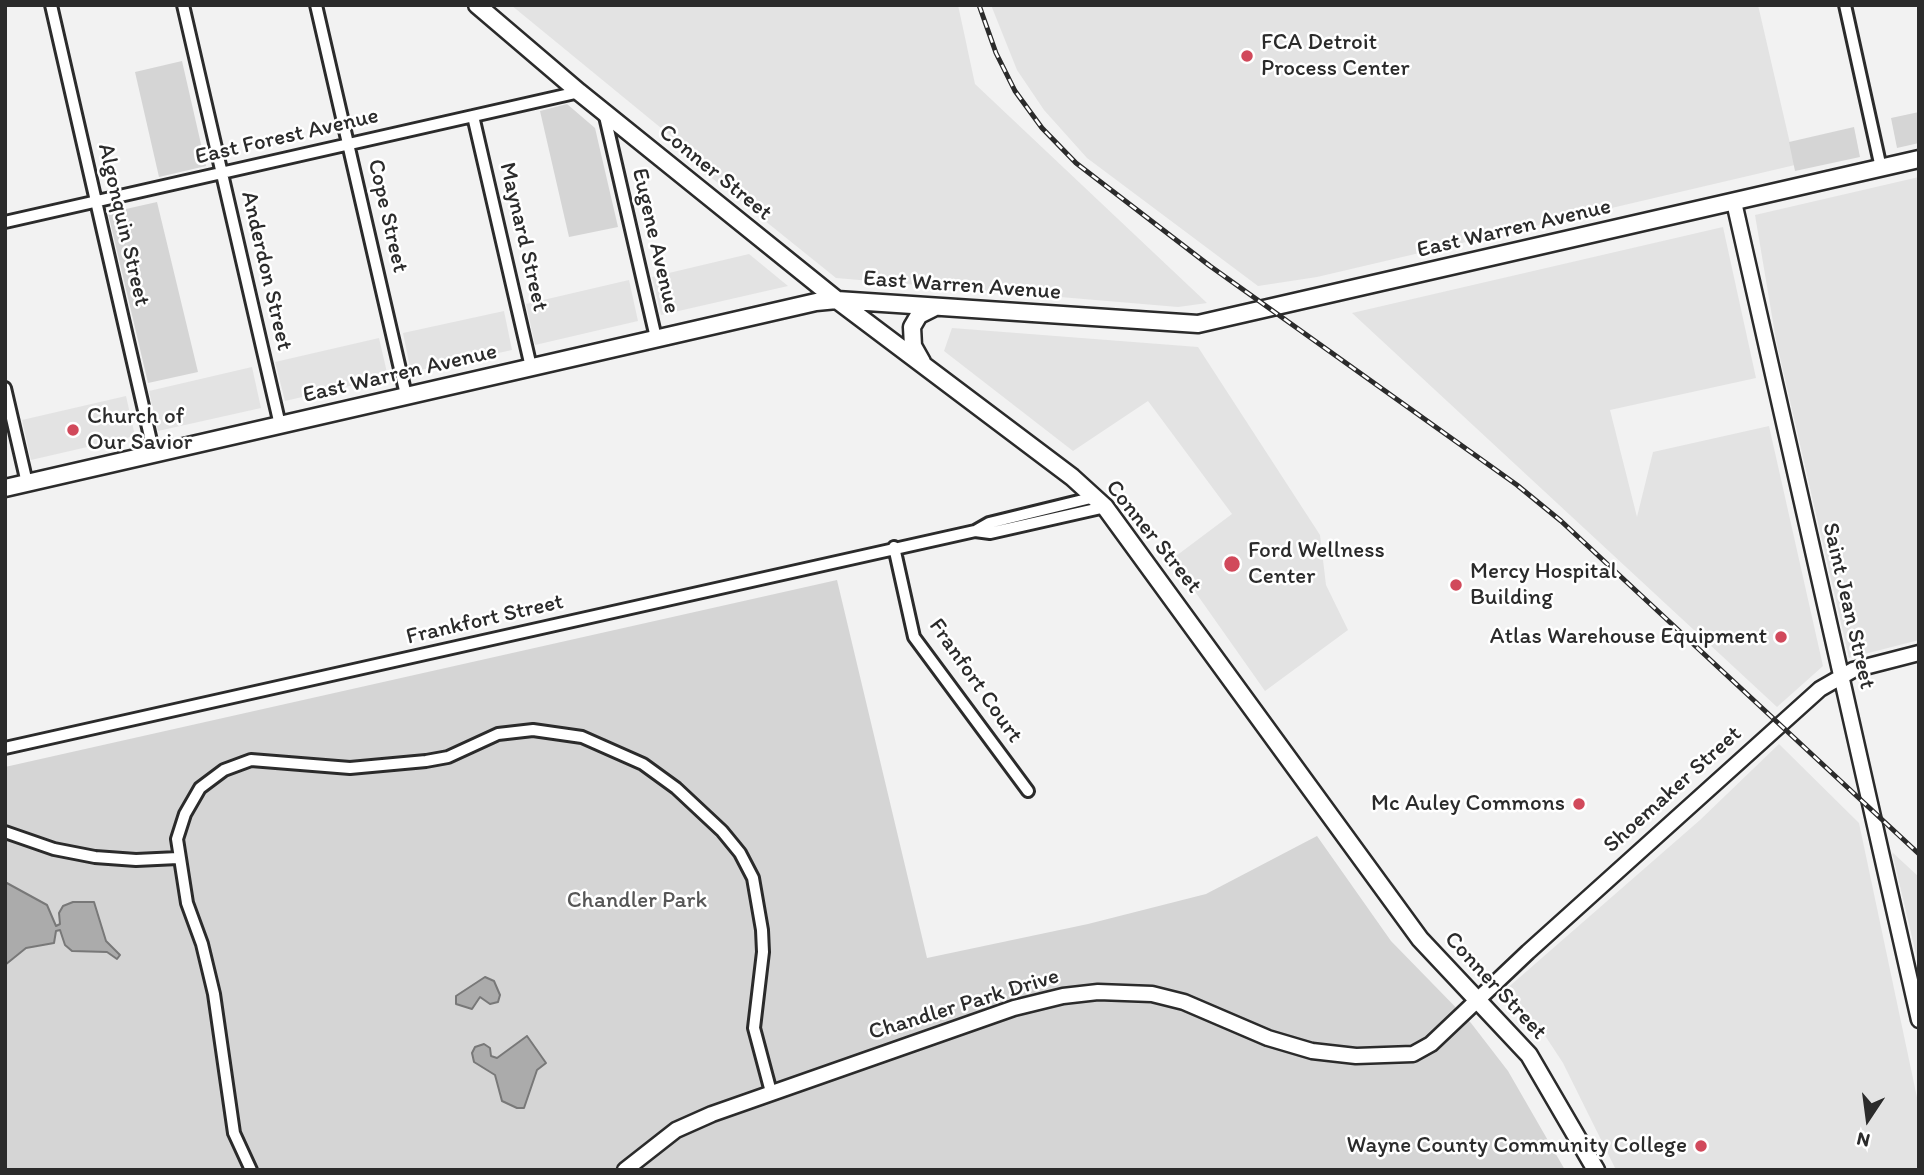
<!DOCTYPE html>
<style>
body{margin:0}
#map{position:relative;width:1924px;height:1175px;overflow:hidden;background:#f2f2f2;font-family:Itim,sans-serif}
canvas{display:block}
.frame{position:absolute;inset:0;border:7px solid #2b2b2b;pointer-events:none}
.north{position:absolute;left:1833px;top:1084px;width:70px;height:70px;-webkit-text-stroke:5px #fff;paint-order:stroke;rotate:193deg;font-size:19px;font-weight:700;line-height:28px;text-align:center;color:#2b2b2b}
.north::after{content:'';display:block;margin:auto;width:24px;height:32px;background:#2b2b2b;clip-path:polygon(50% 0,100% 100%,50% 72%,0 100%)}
</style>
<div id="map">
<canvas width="1924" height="1175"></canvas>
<div class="frame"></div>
<div class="north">N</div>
</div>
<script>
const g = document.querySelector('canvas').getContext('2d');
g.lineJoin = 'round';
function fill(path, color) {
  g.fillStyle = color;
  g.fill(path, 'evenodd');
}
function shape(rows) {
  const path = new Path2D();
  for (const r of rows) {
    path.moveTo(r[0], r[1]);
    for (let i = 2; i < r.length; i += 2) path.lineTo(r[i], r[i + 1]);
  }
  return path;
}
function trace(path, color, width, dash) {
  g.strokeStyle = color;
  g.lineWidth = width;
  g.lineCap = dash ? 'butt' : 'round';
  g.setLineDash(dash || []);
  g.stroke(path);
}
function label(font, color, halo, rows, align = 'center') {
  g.font = font + ' Itim,sans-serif';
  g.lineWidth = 5;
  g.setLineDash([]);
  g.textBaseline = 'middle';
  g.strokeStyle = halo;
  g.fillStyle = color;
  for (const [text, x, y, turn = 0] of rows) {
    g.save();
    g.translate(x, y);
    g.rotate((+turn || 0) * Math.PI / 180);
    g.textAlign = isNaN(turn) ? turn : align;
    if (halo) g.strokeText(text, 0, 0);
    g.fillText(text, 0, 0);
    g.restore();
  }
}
const built = shape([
 [511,5,958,5,975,84,1207,303,1178,307,836,278,667,142,672,137],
 [991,5,1758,5,1795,165,1317,277,1258,286,1087,158,1044,110,1017,70],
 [1919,177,1919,640,1849,658,1776,340,1755,215],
 [1723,227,1756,378,1610,410,1637,517,1653,452,1769,426,1823,666,1777,707,1352,313],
 [749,254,788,286,661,315,652,277],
 [629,280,638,321,535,345,526,304],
 [504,311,512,350,411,372,403,333],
 [952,328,1198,347,1320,535,1326,585,1348,630,1265,691,1172,559,1232,514,1148,401,1073,451,944,351],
 [379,338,388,377,285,401,275,362],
 [252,367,261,408,158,431,149,391],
 [126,396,135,436,31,460,22,420],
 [1779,744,1859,823,1919,1107,1919,1170,1616,1170,1563,1063,1544,1034,1504,991,1700,820],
 [1892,852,1919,877,1919,967]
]);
const green = shape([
 [182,61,206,166,159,177,135,72],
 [567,104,595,128,618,227,569,237,540,111],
 [1919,112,1919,143,1897,148,1891,118],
 [1854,127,1860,157,1795,171,1789,142],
 [157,202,198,372,148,383,108,213],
 [837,580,927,958,1088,924,1206,894,1317,836,1391,941,1471,1023,1508,1071,1565,1170,5,1170,5,767]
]);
const water = shape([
 [5,882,47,905,56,926,60,924,59,913,63,906,73,902,94,902,106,941,120,955,117,959,107,952,72,951,65,945,60,930,56,931,54,943,26,948,5,965,5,882],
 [485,977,494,981,500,995,498,1002,490,1004,480,997,472,1009,456,1004,456,996,485,977],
 [527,1036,546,1063,537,1070,524,1108,517,1108,502,1101,495,1075,474,1062,472,1053,475,1047,484,1044,490,1048,491,1056,497,1058,527,1036]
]);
const minor = shape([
 [51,5,154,454],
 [183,5,280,425],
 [316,5,406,395],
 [1845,5,1881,168],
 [604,112,656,338],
 [473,116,531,367],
 [5,222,579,92],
 [5,388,27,483],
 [1095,497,989,523,975,531,990,533,1105,507],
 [894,547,914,637,1028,791],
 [5,748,975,531],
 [5,832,54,849,95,857,136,860,178,858],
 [251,1170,234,1133,214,994,202,944,187,903,177,839,185,814,200,788,224,770,251,760,350,768,426,761,448,757,498,734,533,730,582,737,643,764,676,788,722,831,740,853,753,878,762,930,763,952,754,1028,771,1092]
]);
const tertiary = shape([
 [1734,202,1919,1020],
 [625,1170,676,1130,712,1114,1014,1008,1063,996,1098,992,1152,994,1184,1002,1268,1038,1312,1051,1356,1056,1413,1054,1431,1044,1528,952,1820,689,1853,670,1919,653]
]);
const secondary = shape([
 [477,5,579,92,837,300,1072,477,1105,507,1420,939,1529,1055,1596,1170],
 [922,362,913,346,912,327,919,315,935,307],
 [5,488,816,302,837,300,1198,324,1919,159]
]);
const rail = shape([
 [979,5,996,53,1015,91,1042,128,1076,163,1210,266,1517,485,1561,521,1919,854]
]);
const markers = [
 [1247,56,7,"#d1495b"],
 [73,430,7,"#d1495b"],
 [1232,564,9,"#d1495b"],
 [1456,585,7,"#d1495b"],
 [1781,637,7,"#d1495b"],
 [1579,804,7,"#d1495b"],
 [1701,1146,7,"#d1495b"]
];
const poiNames = [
 ["FCA Detroit",1261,43],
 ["Process Center",1261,69],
 ["Church of",87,417],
 ["Our Savior",87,443],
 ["Ford Wellness",1248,551],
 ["Center",1248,577],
 ["Mercy Hospital",1470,572],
 ["Building",1470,598],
 ["Atlas Warehouse Equipment",1767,637,"right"],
 ["Mc Auley Commons",1565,804,"right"],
 ["Wayne County Community College",1687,1146,"right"]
];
const streetNames = [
 ["East Forest Avenue",287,137,-13],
 ["Conner Street",715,173,39],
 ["Cope Street",387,216,77],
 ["Algonquin Street",123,225,77],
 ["East Warren Avenue",1514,229,-13],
 ["Maynard Street",523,237,77],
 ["Eugene Avenue",655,241,77],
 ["Anderdon Street",266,271,77],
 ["East Warren Avenue",962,286,4],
 ["East Warren Avenue",400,374,-13],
 ["Conner Street",1153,537,51],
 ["Saint Jean Street",1848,606,77],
 ["Frankfort Street",485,620,-13],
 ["Franfort Court",975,681,55],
 ["Shoemaker Street",1673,790,-42],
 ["Conner Street",1495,986,47],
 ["Chandler Park Drive",964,1005,-17]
];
const parkNames = [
 ["Chandler Park",637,901]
];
fill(built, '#e3e3e3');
fill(green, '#d5d5d5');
fill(water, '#ababab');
trace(water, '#787878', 2);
trace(minor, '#2b2b2b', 16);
trace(tertiary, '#2b2b2b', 19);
trace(secondary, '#2b2b2b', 21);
trace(minor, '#fff', 10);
trace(tertiary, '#fff', 14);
trace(secondary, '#fff', 16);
trace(rail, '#2b2b2b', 5);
trace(rail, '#fff', 2.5, [8]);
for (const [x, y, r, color] of markers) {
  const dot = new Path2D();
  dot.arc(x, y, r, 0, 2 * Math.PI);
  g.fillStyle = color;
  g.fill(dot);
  trace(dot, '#fff', 2.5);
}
label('23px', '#2b2b2b', '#fff', poiNames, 'left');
label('23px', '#2b2b2b', '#fff', streetNames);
label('23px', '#565656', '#fff', parkNames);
</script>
